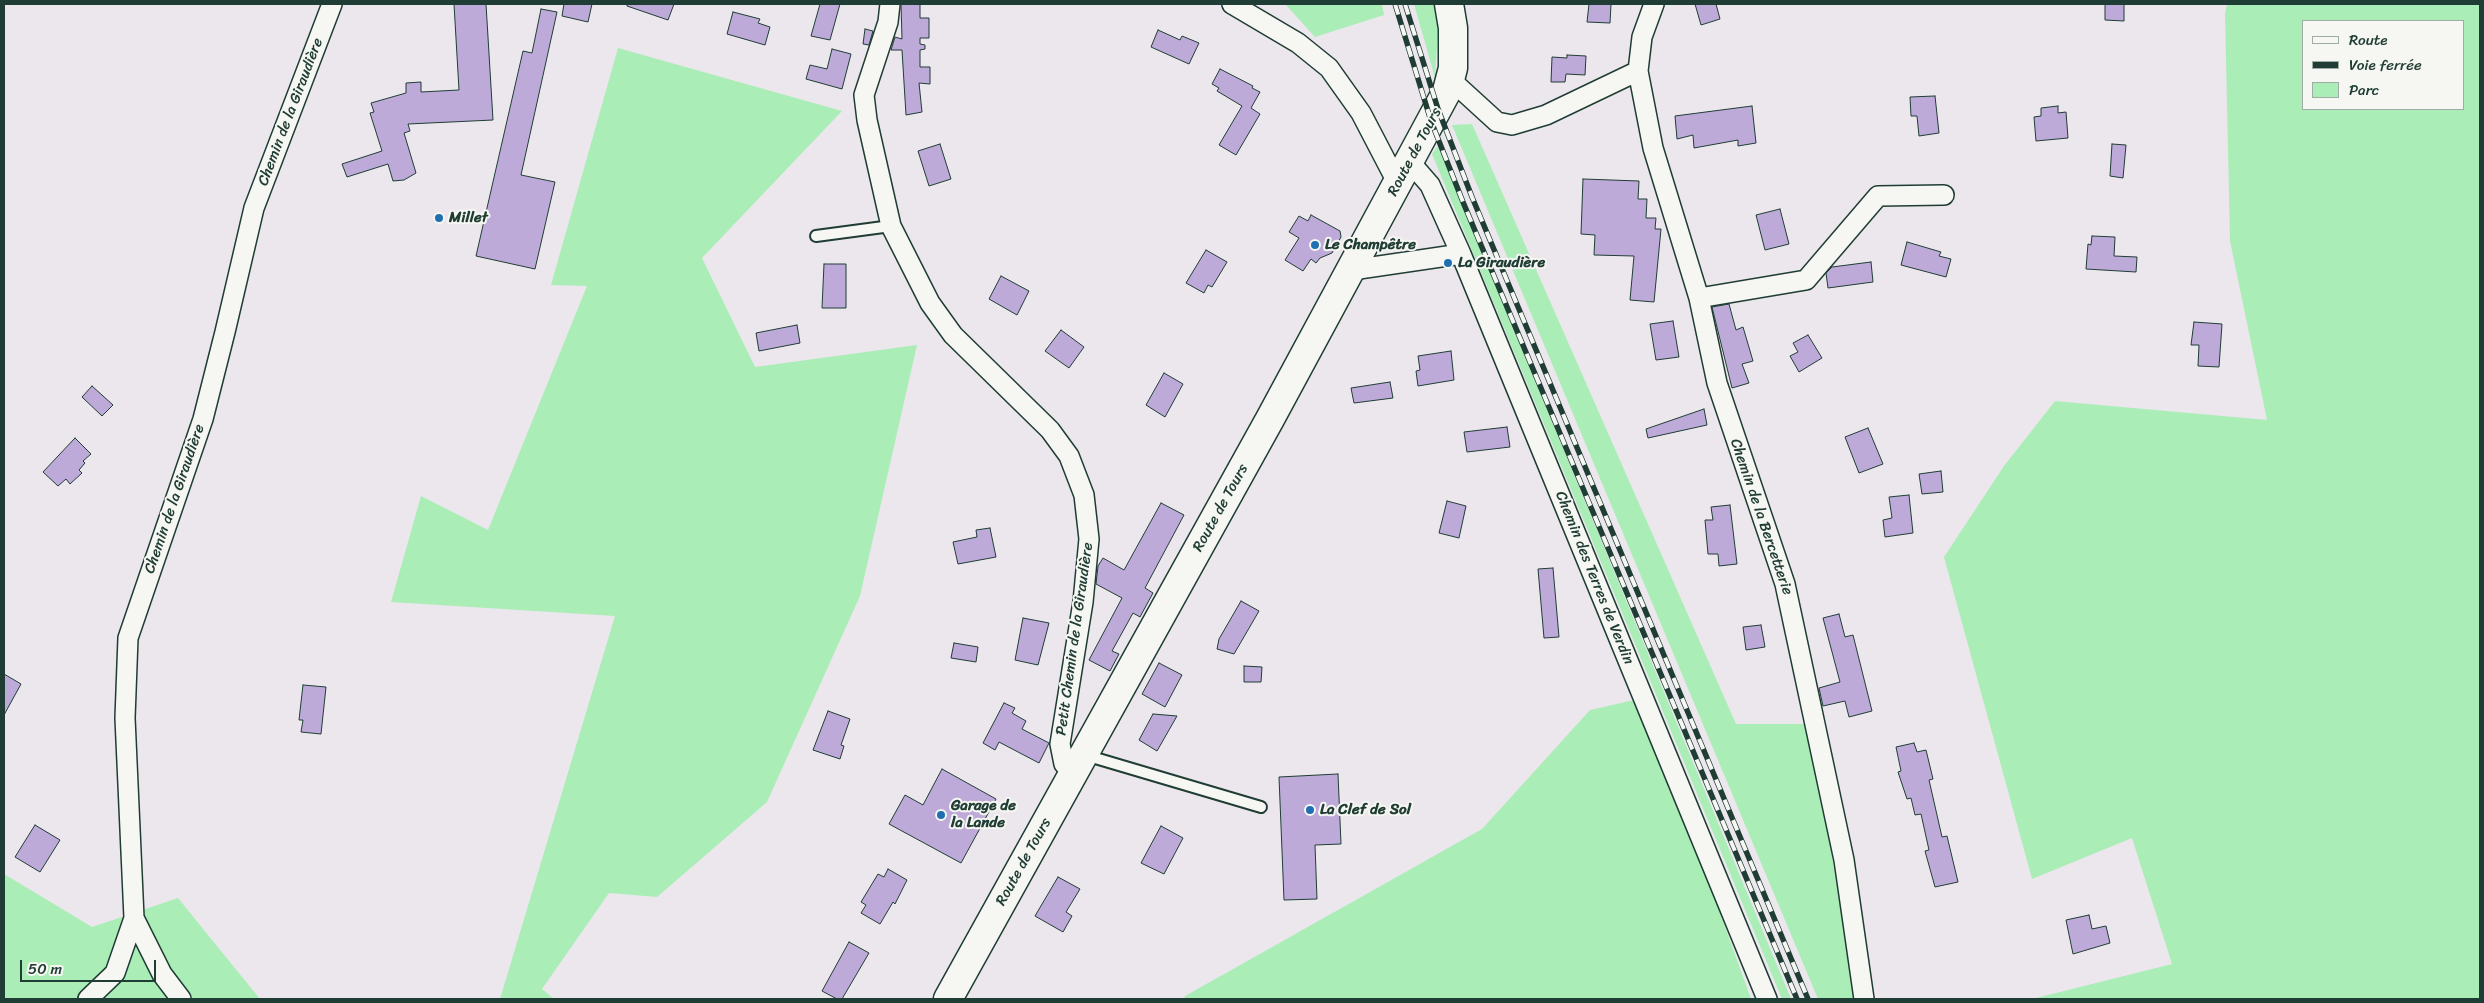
<!DOCTYPE html>
<meta charset="utf-8">
<style>
body{margin:0}
#map{position:relative;width:2484px;height:1003px;overflow:hidden;background:#ebe7ed;font-family:Sriracha,sans-serif}
canvas{display:block}
.frame{position:absolute;inset:0;border:5px solid #1f3d34;pointer-events:none}
.legend{position:absolute;left:2302px;top:20px;width:162px;height:90px;box-sizing:border-box;background:#f6f6f2;border:1px solid #a0aca6;margin:0;padding:6px 9px;list-style:none;font-size:15px;color:#1f3d34}
.legend li{display:flex;align-items:center;gap:10px;height:25px}
.legend b{width:25px;border:1px solid #a0aca6}
.scale{position:absolute;left:20px;top:960px;width:136px;height:22px;box-sizing:border-box;border:2px solid #1f3d34;border-top:0;padding-left:6px;font-size:15px;line-height:18px;white-space:nowrap;color:#1f3d34;-webkit-text-stroke:4px #f6f6f2;paint-order:stroke}
</style>
<div id="map">
<canvas width="2484" height="1003"></canvas>
<div class="frame"></div>
<ul class="legend">
<li><b style="height:6px;background:#f6f6f2"></b>Route</li>
<li><b style="height:6px;background:#1f3d34"></b>Voie ferrée</li>
<li><b style="height:14px;background:#abedb7"></b>Parc</li>
</ul>
<div class="scale">50 m</div>
</div>
<script>
const g = document.querySelector('canvas').getContext('2d');
g.lineJoin = 'round';
function fill(path, color) {
  g.fillStyle = color;
  g.fill(path, 'evenodd');
}
function shape(rows) {
  const path = new Path2D();
  for (const r of rows) {
    path.moveTo(r[0], r[1]);
    for (let i = 2; i < r.length; i += 2) path.lineTo(r[i], r[i + 1]);
  }
  return path;
}
function trace(path, color, width, dash) {
  g.strokeStyle = color;
  g.lineWidth = width;
  g.lineCap = dash ? 'butt' : 'round';
  g.setLineDash(dash || []);
  g.stroke(path);
}
function label(font, color, halo, rows, align = 'center') {
  g.font = font + ' Sriracha,sans-serif';
  g.lineWidth = 4;
  g.setLineDash([]);
  g.textBaseline = 'middle';
  g.strokeStyle = halo;
  g.fillStyle = color;
  for (const [text, x, y, turn = 0] of rows) {
    g.save();
    g.translate(x, y);
    g.rotate((+turn || 0) * Math.PI / 180);
    g.textAlign = isNaN(turn) ? turn : align;
    if (halo) g.strokeText(text, 0, 0);
    g.fillText(text, 0, 0);
    g.restore();
  }
}
const green = shape([
 [1285,4,1382,4,1384,15,1315,37],
 [1414,4,1435,4,1438,29,1435,78],
 [2227,4,2480,4,2480,999,2032,999,2172,964,2132,838,2032,879,1944,557,2004,466,2055,401,2267,420,2230,241,2225,14],
 [2463,21,2463,109,2303,109,2303,21],
 [618,48,842,111,702,258,755,367,917,345,860,596,767,802,657,897,609,893,542,989,554,999,500,999,615,616,391,602,421,496,488,530,587,286,551,285],
 [1472,124,1736,724,1810,724,1856,999,1818,999,1452,125],
 [1438,146,1791,999,1782,999,1432,154],
 [1643,698,1751,999,1184,999,1185,996,1482,829,1590,710],
 [4,874,92,927,178,898,260,999,4,999]
]);
const building = shape([
 [454,4,486,4,493,120,408,124,410,131,404,133,416,173,404,180,393,181,388,164,347,177,342,164,382,151,370,113,374,112,371,103,406,93,406,83,421,82,421,92,459,90,454,4],
 [564,4,592,4,588,22,562,16,564,4],
 [627,4,674,4,668,20,627,6,627,4],
 [820,4,840,4,830,40,811,36,820,4],
 [901,4,920,4,920,18,929,18,929,38,920,38,920,44,925,45,925,49,920,50,920,67,930,67,930,84,919,83,922,112,906,115,902,50,891,50,895,37,902,39,901,4],
 [1589,4,1611,4,1610,23,1587,22,1589,4],
 [1695,4,1716,4,1720,19,1701,25,1695,4],
 [2105,4,2124,4,2124,21,2105,20,2105,4],
 [541,9,557,12,521,175,555,182,535,269,476,256,523,51,532,53,541,9],
 [733,12,760,19,758,23,770,27,765,45,727,34,733,12],
 [865,29,873,31,869,45,863,44,865,29],
 [1158,30,1180,40,1182,36,1199,43,1189,64,1151,47,1158,30],
 [832,49,851,54,842,89,806,79,810,65,827,69,832,49],
 [1567,55,1586,56,1585,75,1566,74,1565,82,1551,82,1552,57,1567,58,1567,55],
 [1220,69,1253,86,1252,88,1260,92,1251,108,1260,114,1236,155,1219,145,1242,106,1217,91,1219,88,1212,84,1220,69],
 [1935,96,1939,133,1919,136,1917,116,1911,116,1910,97,1935,96],
 [1752,106,1756,143,1738,146,1738,140,1694,148,1693,135,1677,139,1675,116,1752,106],
 [2058,106,2058,113,2066,112,2068,138,2036,141,2034,117,2041,116,2041,108,2058,106],
 [940,144,951,179,929,186,918,151,940,144],
 [2112,144,2126,145,2123,178,2110,176,2112,144],
 [1583,179,1639,181,1638,199,1647,199,1646,218,1656,218,1655,229,1661,229,1654,302,1630,300,1634,256,1594,255,1595,235,1581,234,1583,179],
 [1780,209,1789,244,1765,250,1756,215,1780,209],
 [1311,215,1340,231,1341,237,1332,253,1320,258,1316,263,1311,259,1303,271,1285,260,1299,238,1289,232,1299,216,1308,221,1311,215],
 [2092,236,2115,237,2114,256,2137,257,2136,272,2086,269,2088,244,2091,245,2092,236],
 [1907,242,1941,252,1939,256,1951,259,1946,277,1901,265,1907,242],
 [1206,250,1227,262,1212,287,1208,285,1204,293,1186,283,1206,250],
 [1871,262,1873,282,1828,288,1826,273,1832,267,1871,262],
 [824,264,846,264,846,308,822,308,824,264],
 [1001,276,1029,291,1017,315,989,299,1001,276],
 [1729,304,1736,330,1743,327,1753,361,1742,364,1749,383,1732,388,1712,307,1729,304],
 [1673,321,1679,357,1656,360,1650,324,1673,321],
 [2194,322,2222,324,2219,367,2198,366,2199,345,2191,345,2194,322],
 [797,325,800,343,759,351,756,333,797,325],
 [1061,330,1084,347,1069,368,1045,351,1061,330],
 [1808,335,1822,358,1799,372,1790,356,1798,352,1793,343,1808,335],
 [1451,351,1454,380,1418,386,1416,371,1420,370,1418,356,1451,351],
 [1164,373,1183,384,1165,417,1146,405,1164,373],
 [1390,382,1393,398,1354,403,1351,388,1390,382],
 [92,386,113,405,102,416,82,397,92,386],
 [1704,409,1707,425,1648,438,1646,429,1704,409],
 [1507,427,1510,447,1467,452,1464,432,1507,427],
 [1868,428,1883,464,1859,473,1845,437,1868,428],
 [75,438,91,454,83,461,85,463,79,470,82,473,70,484,66,479,58,486,43,472,75,438],
 [1941,471,1943,492,1922,494,1919,474,1941,471],
 [1909,495,1913,533,1885,537,1883,520,1892,518,1889,497,1909,495],
 [1447,501,1466,506,1459,538,1439,533,1447,501],
 [1161,503,1184,515,1145,588,1153,593,1140,617,1133,613,1112,651,1119,654,1110,671,1089,660,1122,598,1096,584,1098,566,1103,558,1124,570,1161,503],
 [1730,505,1737,564,1719,566,1718,554,1708,554,1705,520,1713,520,1711,507,1730,505],
 [990,528,996,557,958,564,953,542,977,537,976,530,990,528],
 [1553,568,1559,637,1544,638,1538,569,1553,568],
 [1241,601,1259,611,1234,654,1217,649,1219,639,1241,601],
 [1839,614,1845,637,1853,635,1872,711,1849,717,1845,701,1823,706,1819,688,1840,682,1823,618,1839,614],
 [1023,618,1049,623,1038,665,1015,660,1023,618],
 [1761,625,1765,647,1746,650,1743,627,1761,625],
 [954,643,978,647,976,662,951,658,954,643],
 [1159,663,1182,675,1165,707,1142,694,1159,663],
 [1244,666,1262,667,1261,682,1244,682,1244,666],
 [4,674,21,684,4,715,4,674],
 [303,685,326,687,321,734,301,732,303,720,299,720,303,685],
 [1004,703,1015,708,1012,713,1026,721,1022,729,1049,743,1039,763,999,742,995,750,983,743,1004,703],
 [828,711,850,719,841,745,844,746,840,759,813,750,828,711],
 [1153,714,1177,716,1157,751,1139,740,1153,714],
 [1914,743,1917,752,1926,750,1933,779,1929,780,1942,837,1947,836,1958,882,1935,887,1925,851,1929,850,1921,814,1915,815,1911,798,1907,799,1898,772,1901,771,1896,747,1914,743],
 [942,769,996,799,961,863,889,824,905,795,923,805,942,769],
 [1338,774,1341,844,1315,845,1317,899,1284,900,1279,777,1338,774],
 [35,825,60,840,40,872,15,857,35,825],
 [1161,826,1183,838,1164,874,1141,863,1161,826],
 [888,869,907,880,895,904,893,902,880,924,861,913,866,905,861,902,878,874,884,877,888,869],
 [1058,877,1080,889,1066,912,1072,916,1063,932,1035,916,1058,877],
 [2089,915,2092,929,2106,926,2110,943,2073,954,2066,920,2089,915],
 [849,942,869,953,842,999,837,999,822,991,849,942]
]);
const service = shape([
 [816,236,891,226],
 [1085,755,1261,807]
]);
const minor = shape([
 [890,4,888,22,864,95,867,120,891,226,930,303,953,335,1050,430,1069,456,1084,495,1089,539,1083,602,1060,744,1064,764,1073,774],
 [1232,4,1298,43,1329,68,1361,113,1398,184],
 [1638,71,1653,148,1699,298,1717,383,1785,584,1844,860,1864,999],
 [1451,80,1497,122,1512,125,1546,115,1638,71,1642,37,1654,4],
 [1410,162,1430,185,1461,254,1767,999],
 [1352,270,1461,254],
 [1699,298,1806,280,1878,196,1944,195],
 [88,999,115,973,134,918],
 [181,999,162,974,134,918,125,718,128,638,203,419,225,332,254,208,332,4]
]);
const primary = shape([
 [948,999,1270,419,1447,91,1453,68,1453,28,1449,4]
]);
const rail = shape([
 [1395,4,1431,121,1463,202,1797,999],
 [1405,4,1438,109,1472,197,1808,999]
]);
const markers = [
 [439,218,5,"#1f6fb2"],
 [1315,245,5,"#1f6fb2"],
 [1448,263,5,"#1f6fb2"],
 [1310,810,5,"#1f6fb2"],
 [941,815,5,"#1f6fb2"]
];
const streetNames = [
 ["Chemin de la Giraudière",291,112,-69],
 ["Route de Tours",1415,152,-62],
 ["Chemin de la Giraudière",175,499,-71],
 ["Route de Tours",1221,508,-61],
 ["Chemin de la Bercetterie",1761,517,71],
 ["Chemin des Terres de Verdin",1594,578,68],
 ["Petit Chemin de la Giraudière",1075,639,-82],
 ["Route de Tours",1024,862,-61]
];
const poiNames = [
 ["Millet",449,218],
 ["Le Champêtre",1325,245],
 ["La Giraudière",1458,263],
 ["Garage de",951,806],
 ["la Lande",951,823],
 ["La Clef de Sol",1320,810]
];
fill(green, '#abedb7');
fill(building, '#beaad9');
trace(building, '#1f3d34', 1);
trace(service, '#1f3d34', 14);
trace(minor, '#1f3d34', 22);
trace(primary, '#1f3d34', 31);
trace(service, '#f6f6f2', 10);
trace(minor, '#f6f6f2', 19);
trace(primary, '#f6f6f2', 28);
trace(rail, '#1f3d34', 5.5);
trace(rail, '#f6f6f2', 4, [11]);
for (const [x, y, r, color] of markers) {
  const dot = new Path2D();
  dot.arc(x, y, r, 0, 2 * Math.PI);
  g.fillStyle = color;
  g.fill(dot);
  trace(dot, '#f6f6f2', 2);
}
label('15px', '#1f3d34', '#f6f6f2', streetNames);
label('bold 15px', '#1f3d34', '#f6f6f2', poiNames, 'left');
</script>
